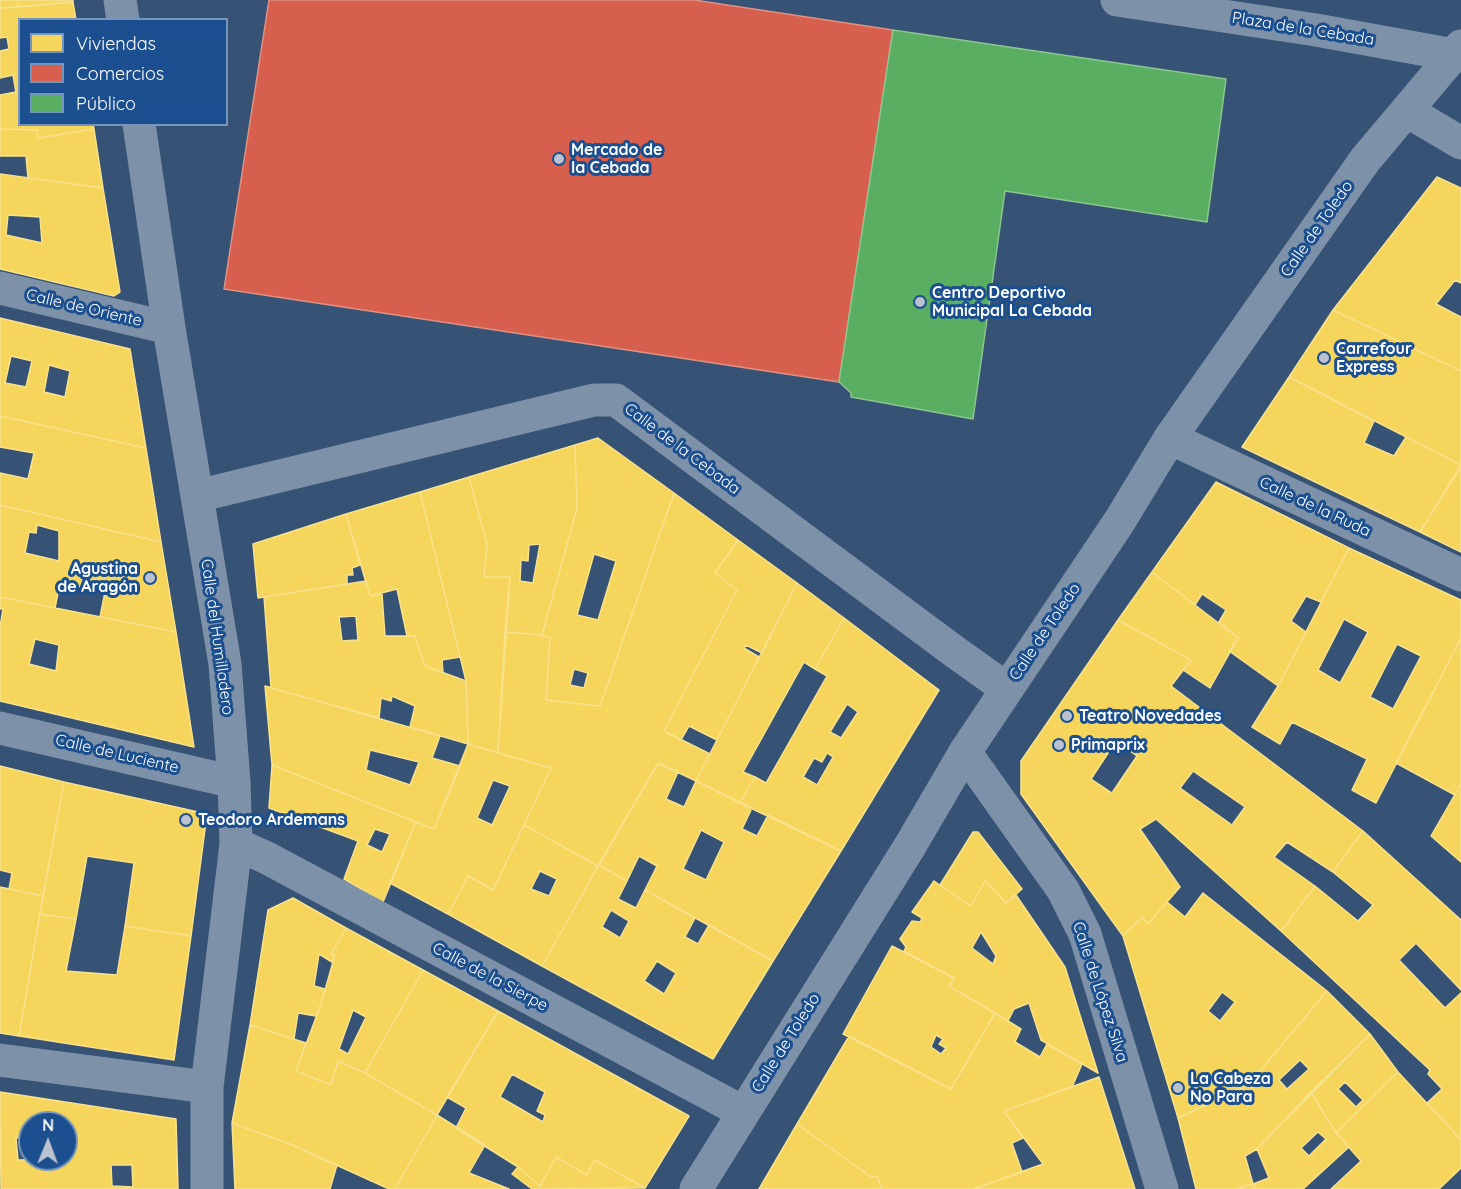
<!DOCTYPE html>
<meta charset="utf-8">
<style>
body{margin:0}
#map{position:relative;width:1461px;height:1189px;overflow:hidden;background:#365274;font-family:Quicksand,sans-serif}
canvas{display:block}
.legend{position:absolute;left:18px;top:18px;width:210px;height:108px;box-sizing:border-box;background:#1b4f8f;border:2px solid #7695bc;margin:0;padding:8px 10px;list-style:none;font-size:18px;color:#fff}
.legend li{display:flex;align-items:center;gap:12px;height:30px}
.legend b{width:30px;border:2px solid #7695bc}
.north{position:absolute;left:18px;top:1111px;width:60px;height:60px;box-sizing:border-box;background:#1b4f8f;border:2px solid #7695bc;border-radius:50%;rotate:1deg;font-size:16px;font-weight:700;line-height:24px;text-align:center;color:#fff}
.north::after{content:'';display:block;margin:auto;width:21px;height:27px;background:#b9c2ce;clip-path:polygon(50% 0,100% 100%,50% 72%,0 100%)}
</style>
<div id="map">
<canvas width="1461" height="1189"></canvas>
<ul class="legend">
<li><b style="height:16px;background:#f6d55c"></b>Viviendas</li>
<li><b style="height:16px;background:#d6604d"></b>Comercios</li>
<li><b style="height:16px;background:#5aae61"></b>Público</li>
</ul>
<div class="north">N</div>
</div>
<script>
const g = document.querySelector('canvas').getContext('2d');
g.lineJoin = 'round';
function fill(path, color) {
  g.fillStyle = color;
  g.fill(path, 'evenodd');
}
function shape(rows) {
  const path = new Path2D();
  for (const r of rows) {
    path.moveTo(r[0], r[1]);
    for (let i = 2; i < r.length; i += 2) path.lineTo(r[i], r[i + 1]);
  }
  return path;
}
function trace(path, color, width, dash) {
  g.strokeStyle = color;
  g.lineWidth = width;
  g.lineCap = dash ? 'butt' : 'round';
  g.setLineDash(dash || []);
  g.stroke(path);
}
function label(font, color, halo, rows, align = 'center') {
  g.font = font + ' Quicksand,sans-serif';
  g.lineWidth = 6;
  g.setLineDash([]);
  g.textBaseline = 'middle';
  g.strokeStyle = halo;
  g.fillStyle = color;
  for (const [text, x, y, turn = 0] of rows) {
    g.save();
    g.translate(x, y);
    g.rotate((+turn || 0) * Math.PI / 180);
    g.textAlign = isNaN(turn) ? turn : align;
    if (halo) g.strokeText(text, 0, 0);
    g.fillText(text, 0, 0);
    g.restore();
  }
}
const homes = shape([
 [0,0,17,0,18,7,0,8,0,0],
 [17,0,73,0,73,2,18,7,17,0],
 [73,2,76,20,20,20,20,124,93,124,94,129,38,138,37,130,0,129,0,95,16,92,13,75,0,78,0,51,9,49,7,37,0,38,0,8,73,2],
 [0,129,37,130,38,138,94,129,103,188,28,178,26,156,0,156,0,129],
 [0,174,103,188,120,292,114,296,0,269,0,174],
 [8,215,40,217,42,243,6,235,8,215],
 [1437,177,1461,188,1461,283,1455,280,1436,304,1461,317,1461,371,1333,310,1437,177],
 [1333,310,1461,371,1461,465,1289,377,1333,310],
 [0,318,130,349,146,448,0,416,0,318],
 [11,356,32,361,26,387,5,383,11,356],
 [49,365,70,371,65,397,44,392,49,365],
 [1289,377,1374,421,1364,443,1394,456,1406,437,1461,465,1420,532,1242,447,1289,377],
 [0,416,146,448,161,542,0,505,0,473,28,479,34,453,0,447,0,416],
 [598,438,674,493,600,706,546,700,550,638,542,635,577,508,575,445,598,438],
 [594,554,616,561,598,620,577,615,594,554],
 [574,669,588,673,584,688,570,685,574,669],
 [575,445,577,508,542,635,505,632,510,577,484,577,487,544,469,477,575,445],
 [540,544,533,583,520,581,521,560,528,561,529,545,540,544],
 [1461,466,1461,552,1420,532,1461,466],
 [469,477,487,544,484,577,510,577,498,753,468,744,466,681,420,492,469,477],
 [1216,482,1349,548,1321,602,1306,596,1291,621,1306,632,1278,686,1229,651,1238,638,1219,622,1226,610,1202,594,1195,605,1152,572,1216,482],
 [420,492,460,657,442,660,443,673,425,666,415,636,407,636,397,589,370,596,346,514,420,492],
 [674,493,738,540,715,573,737,590,664,731,710,754,696,781,658,763,598,866,524,825,551,768,498,753,505,632,542,635,550,638,546,700,600,706,674,493],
 [0,505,161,542,176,632,100,617,105,592,60,583,55,608,0,597,0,505],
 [37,525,59,531,59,561,25,553,29,532,36,533,37,525],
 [346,514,360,565,352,568,353,575,347,575,347,584,258,598,253,544,346,514],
 [738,540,797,583,762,653,746,645,744,648,759,657,717,740,689,726,681,740,664,731,737,590,715,573,738,540],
 [1349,548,1461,600,1461,638,1376,803,1352,790,1367,759,1292,722,1280,744,1252,727,1278,686,1349,548],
 [1344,619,1368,632,1340,683,1318,670,1344,619],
 [1397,644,1421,656,1393,709,1370,697,1397,644],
 [1152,572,1238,638,1210,688,1183,670,1191,660,1118,620,1152,572],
 [366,581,370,596,382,594,385,636,415,636,425,666,466,681,468,744,410,727,415,706,392,696,391,701,381,698,379,718,271,688,264,597,366,581],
 [356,616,358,640,342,641,339,617,356,616],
 [797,583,844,618,815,669,804,662,743,772,755,777,740,803,696,781,797,583],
 [0,597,176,632,194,747,0,701,0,627,3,609,0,609,0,597],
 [35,639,59,645,56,671,29,664,35,639],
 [844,618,939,690,841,851,740,803,755,777,766,783,827,676,815,669,844,618],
 [847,704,858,712,841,738,830,732,847,704],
 [827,753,833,757,817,785,803,777,814,758,822,762,827,753],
 [1118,620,1191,660,1171,686,1363,831,1333,872,1287,842,1274,857,1315,886,1281,931,1156,819,1140,829,1180,887,1148,924,1142,917,1123,936,1021,794,1021,761,1118,620],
 [1116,741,1137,756,1112,793,1091,779,1116,741],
 [1193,771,1245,807,1232,825,1180,788,1193,771],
 [1461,638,1461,784,1455,795,1396,763,1461,638],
 [265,686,440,736,432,758,460,766,434,829,272,765,265,686],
 [370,750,419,762,410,785,366,770,370,750],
 [468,744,551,768,493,890,468,876,448,914,390,883,416,822,434,829,468,744],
 [493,780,510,786,492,825,477,818,493,780],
 [658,763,678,772,666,799,684,807,696,781,752,808,742,829,757,836,768,815,841,851,773,961,645,890,657,866,639,856,627,881,599,865,658,763],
 [701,830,724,842,706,880,683,869,701,830],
 [272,765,416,822,383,902,344,879,358,841,269,808,272,765],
 [375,829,390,834,382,852,367,845,375,829],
 [0,766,64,782,43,896,9,889,12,873,0,870,0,766],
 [64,782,207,814,191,936,125,926,134,863,87,856,76,919,40,914,64,782],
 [1461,784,1461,862,1431,836,1461,784],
 [524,825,598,866,542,966,448,914,468,876,493,890,524,825],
 [540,871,557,879,549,896,531,889,540,871],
 [1363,831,1461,920,1461,990,1416,943,1399,960,1445,1008,1461,993,1461,1140,1427,1103,1442,1089,1428,1074,1430,1070,1281,931,1315,886,1358,921,1373,905,1333,872,1363,831],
 [973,832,978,832,1022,889,1006,903,985,881,971,906,940,885,973,832],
 [599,865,627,881,618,899,636,908,645,890,695,918,685,937,698,944,709,925,773,961,713,1059,542,966,599,865],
 [611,910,629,921,620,938,602,927,611,910],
 [657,961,676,973,664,994,644,981,657,961],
 [934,881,971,906,985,881,1006,903,1016,895,1065,967,1098,1073,1041,1040,1029,1003,1014,1009,1008,1021,949,986,954,978,904,951,906,947,900,939,912,921,920,922,922,918,912,912,934,881],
 [981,932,996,956,993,964,972,948,981,932],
 [0,887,43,896,19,1036,0,1033,0,887],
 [1203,893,1327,991,1248,1085,1178,1118,1123,936,1142,917,1148,924,1167,902,1185,917,1203,893],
 [1222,992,1235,1002,1220,1021,1208,1011,1222,992],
 [293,898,346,928,331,955,335,955,332,962,319,954,314,986,325,989,321,1004,316,1016,298,1013,294,1039,250,1025,268,910,293,898],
 [40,914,76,919,66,971,117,975,125,926,191,936,174,1060,19,1036,40,914],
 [346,928,423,970,365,1073,338,1061,331,1085,296,1071,321,1004,335,955,331,955,346,928],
 [353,1010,366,1017,348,1054,339,1049,353,1010],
 [892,946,954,978,949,986,995,1013,951,1089,843,1034,892,946],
 [936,1035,943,1039,939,1044,946,1048,941,1054,931,1047,936,1035],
 [423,970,498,1011,437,1115,365,1073,423,970],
 [1327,991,1370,1034,1257,1149,1245,1156,1253,1184,1235,1189,1196,1189,1178,1118,1248,1085,1327,991],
 [1300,1060,1309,1069,1287,1089,1279,1080,1300,1060],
 [498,1011,689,1116,645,1188,595,1160,587,1175,556,1157,540,1186,518,1167,456,1128,466,1108,447,1097,498,1011],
 [512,1074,545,1092,537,1111,545,1115,543,1122,500,1097,512,1074],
 [995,1013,1021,1029,1015,1042,1040,1057,1047,1044,1082,1064,1072,1087,1004,1111,1023,1138,1012,1143,1022,1172,973,1189,882,1189,877,1176,871,1177,797,1124,849,1036,951,1089,995,1013],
 [250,1025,306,1043,296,1071,331,1085,338,1061,365,1073,437,1115,395,1189,389,1189,290,1144,232,1123,250,1025],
 [1370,1034,1398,1072,1336,1133,1311,1092,1370,1034],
 [1345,1082,1363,1100,1356,1107,1338,1089,1345,1082],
 [1398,1072,1461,1140,1461,1168,1439,1189,1331,1189,1361,1161,1336,1133,1398,1072],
 [1099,1077,1135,1189,973,1189,1043,1164,1004,1111,1099,1077],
 [0,1092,176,1119,178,1189,1,1189,0,1092],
 [30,1123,66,1123,66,1159,18,1160,16,1138,30,1137,30,1123],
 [111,1165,132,1165,133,1187,112,1186,111,1165],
 [1311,1092,1336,1133,1349,1147,1303,1189,1256,1189,1253,1184,1269,1178,1257,1149,1311,1092],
 [1318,1132,1326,1139,1309,1156,1301,1148,1318,1132],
 [437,1115,485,1145,469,1173,509,1189,395,1189,437,1115],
 [232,1123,290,1144,337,1165,330,1189,235,1189,232,1123],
 [797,1124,871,1177,877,1176,882,1189,759,1189,797,1124],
 [556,1157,587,1175,595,1160,645,1188,532,1189,512,1174,518,1167,540,1186,556,1157],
 [1253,1184,1256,1189,1235,1189,1253,1184]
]);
const shops = shape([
 [269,0,694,0,893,30,839,382,224,289,269,0]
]);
const public = shape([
 [893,30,1226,79,1207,222,1005,191,973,419,851,397,851,393,839,382,893,30]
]);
const minor = shape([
 [120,0,123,20],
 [1407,111,1461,143],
 [139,124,169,328,225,664,234,782,236,844,207,1087,207,1189],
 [0,288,169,328],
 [1170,438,1461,575],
 [197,496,594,400,616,400,955,652,1007,689],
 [0,728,234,782],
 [965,752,1063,890,1085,934,1162,1189],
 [236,844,267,858,743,1112],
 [0,1060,207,1087]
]);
const tertiary = shape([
 [1117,0,1316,30,1454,55],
 [696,1189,910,846,965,752,1119,522,1170,438,1365,160,1461,46]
]);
const markers = [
 [559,159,6,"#b9c2ce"],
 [920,302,6,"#b9c2ce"],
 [1324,358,6,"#b9c2ce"],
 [150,578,6,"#b9c2ce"],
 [1067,716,6,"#b9c2ce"],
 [1059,745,6,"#b9c2ce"],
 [186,820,6,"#b9c2ce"],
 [1178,1088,6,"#b9c2ce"]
];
const streetNames = [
 ["Plaza de la Cebada",1303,29,9],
 ["Calle de Toledo",1317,229,-55],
 ["Calle de Oriente",84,308,13],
 ["Calle de la Cebada",682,449,37],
 ["Calle de la Ruda",1315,507,25],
 ["Calle de Toledo",1045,632,-56],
 ["Calle del Humilladero",217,637,82],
 ["Calle de Luciente",117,754,13],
 ["Calle de la Sierpe",490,977,28],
 ["Calle de López Silva",1100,992,72],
 ["Calle de Toledo",786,1043,-58]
];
const poiNames = [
 ["Mercado de",571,150],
 ["la Cebada",571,168],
 ["Centro Deportivo",932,293],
 ["Municipal La Cebada",932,311],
 ["Carrefour",1336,349],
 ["Express",1336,367],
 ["Agustina",138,569,"right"],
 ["de Aragón",138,587,"right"],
 ["Teatro Novedades",1079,716],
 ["Primaprix",1071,745],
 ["Teodoro Ardemans",198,820],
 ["La Cabeza",1190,1079],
 ["No Para",1190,1097]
];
fill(homes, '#f6d55c');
trace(homes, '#f9e28d', 1.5);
fill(shops, '#d6604d');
trace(shops, '#e29082', 1.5);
fill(public, '#5aae61');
trace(public, '#8cc690', 1.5);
trace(minor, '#7d92a8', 33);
trace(tertiary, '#7d92a8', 33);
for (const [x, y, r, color] of markers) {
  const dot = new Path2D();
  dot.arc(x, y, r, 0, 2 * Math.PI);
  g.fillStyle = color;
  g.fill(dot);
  trace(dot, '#1b4f8f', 2);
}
label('16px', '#fff', '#1b4f8f', streetNames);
label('bold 16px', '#fff', '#1b4f8f', poiNames, 'left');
</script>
